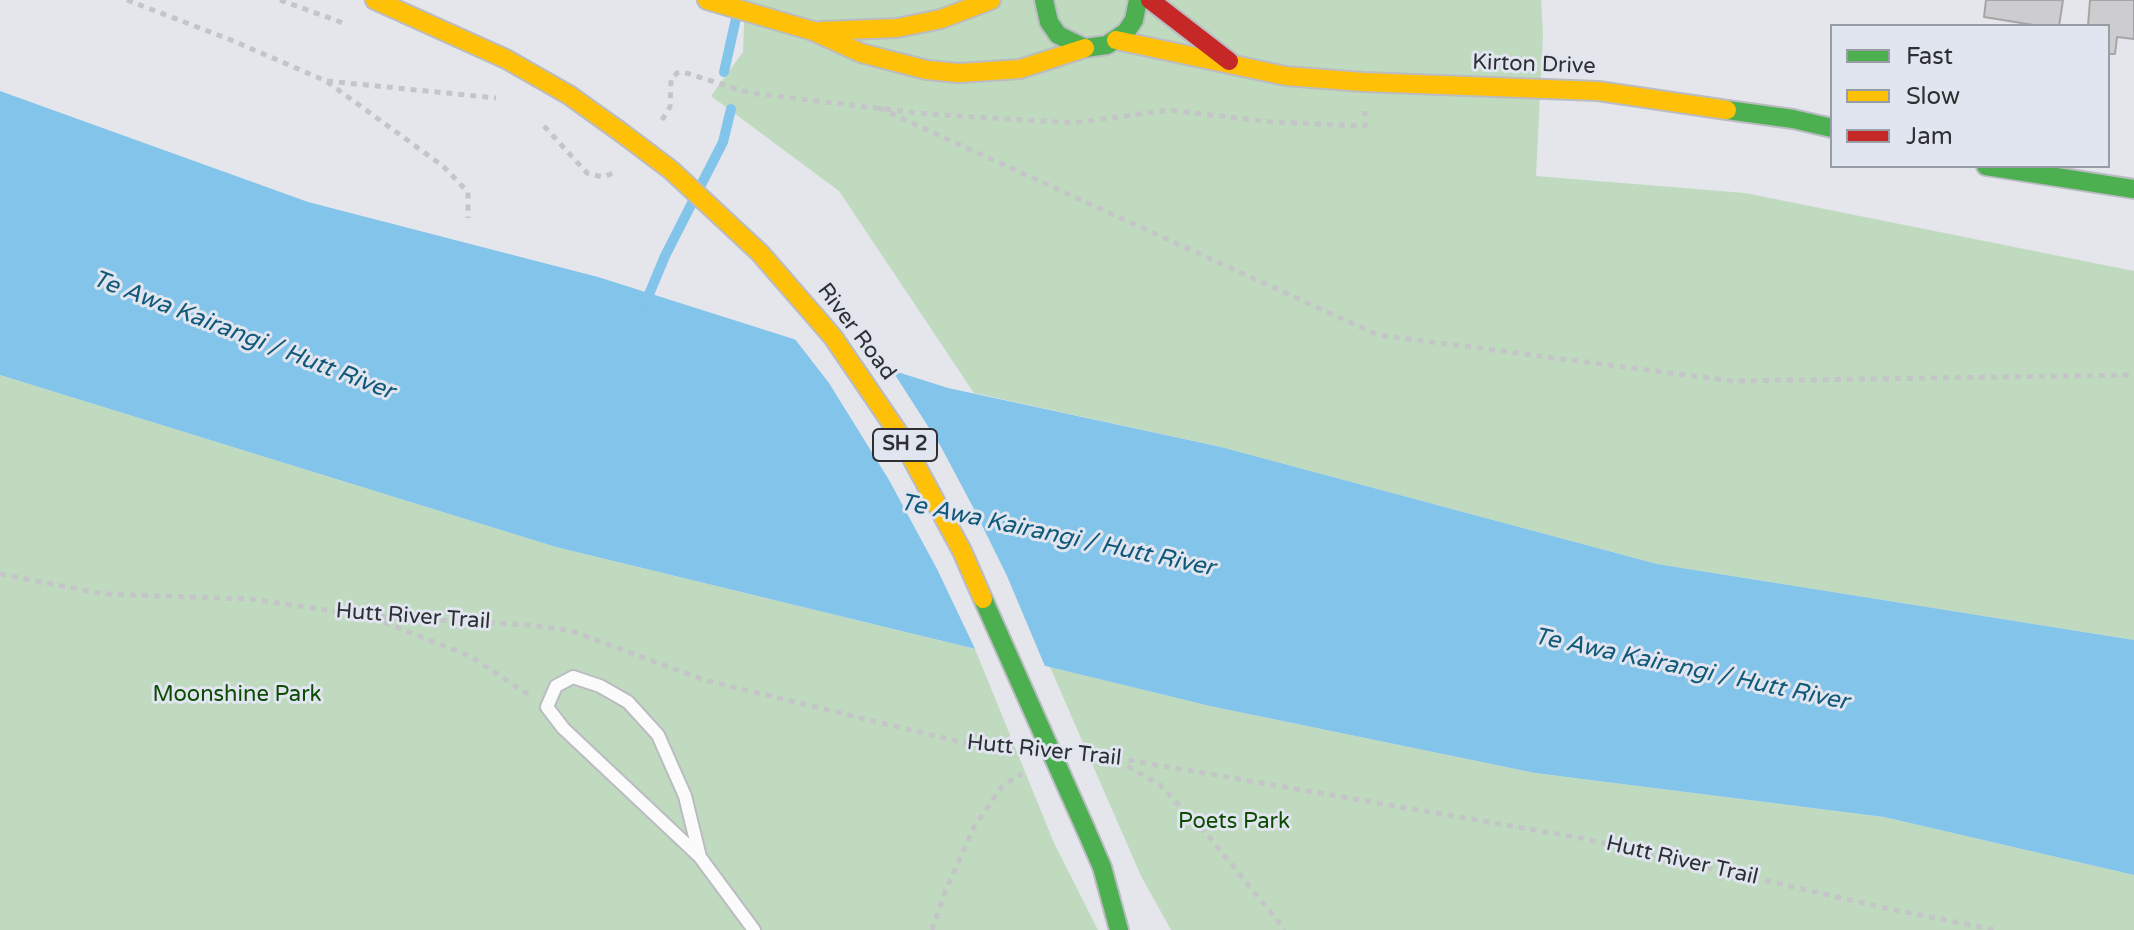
<!DOCTYPE html>
<style>
body{margin:0}
#map{position:relative;width:2134px;height:930px;overflow:hidden;background:#e4e6ec;font-family:"Varela Round",sans-serif}
canvas{display:block}
.legend{position:absolute;left:1830px;top:24px;width:280px;height:144px;box-sizing:border-box;background:#e0e5ef;border:2px solid #989ca4;margin:0;padding:10px 14px;list-style:none;font-size:24px;color:#2d2f33}
.legend li{display:flex;align-items:center;gap:16px;height:40px}
.legend b{width:40px;border:2px solid #989ca4}
</style>
<div id="map">
<canvas width="2134" height="930"></canvas>
<ul class="legend">
<li><b style="height:10px;background:#4caf50"></b>Fast</li>
<li><b style="height:10px;background:#ffc107"></b>Slow</li>
<li><b style="height:10px;background:#c62828"></b>Jam</li>
</ul>
</div>
<script>
const g = document.querySelector('canvas').getContext('2d');
g.lineJoin = 'round';
function fill(path, color) {
  g.fillStyle = color;
  g.fill(path, 'evenodd');
}
function shape(rows) {
  const path = new Path2D();
  for (const r of rows) {
    path.moveTo(r[0], r[1]);
    for (let i = 2; i < r.length; i += 2) path.lineTo(r[i], r[i + 1]);
  }
  return path;
}
function trace(path, color, width, dash) {
  g.strokeStyle = color;
  g.lineWidth = width;
  g.lineCap = dash ? 'butt' : 'round';
  g.setLineDash(dash || []);
  g.stroke(path);
}
function label(font, color, halo, rows, align = 'center') {
  g.font = font + ' "Varela Round",sans-serif';
  g.lineWidth = 6;
  g.setLineDash([]);
  g.textBaseline = 'middle';
  g.strokeStyle = halo;
  g.fillStyle = color;
  for (const [text, x, y, turn = 0] of rows) {
    g.save();
    g.translate(x, y);
    g.rotate((+turn || 0) * Math.PI / 180);
    g.textAlign = isNaN(turn) ? turn : align;
    if (halo) g.strokeText(text, 0, 0);
    g.fillText(text, 0, 0);
    g.restore();
  }
}
const green = shape([
 [745,0,1541,0,1543,34,1536,176,1745,193,2134,271,2134,640,1657,564,1221,447,974,393,839,191,711,96,743,52],
 [0,375,556,547,975,649,1054,843,1098,930,0,930],
 [1050,667,1210,706,1535,773,1884,817,2134,875,2134,930,1171,930,1141,876]
]);
const water = shape([
 [0,91,308,202,598,277,948,388,1221,447,1657,564,2134,640,2134,875,1884,817,1535,773,1210,706,556,547,0,375]
]);
const pier = shape([
 [791,334,890,367,940,445,974,509,1007,576,1047,671,977,653,937,569,889,480,829,383]
]);
const stream = shape([
 [724,72,737,14],
 [701,185,723,142,731,109],
 [645,304,665,256,692,203]
]);
const building = shape([
 [1986,0,2063,0,2059,26,2040,26,1984,17,1986,0],
 [2090,0,2134,0,2134,39,2117,37,2115,54,2108,54,2108,26,2088,26,2090,0]
]);
const path = shape([
 [127,0,231,40,326,81,443,166,468,192,468,218],
 [280,0,346,24],
 [327,81,496,98],
 [879,108,1378,335,1732,381,2134,375],
 [662,120,670,107,671,79,677,73,683,72,750,93,927,114,1073,123,1169,110,1271,122,1365,126,1365,111],
 [544,126,587,173,603,177,616,172],
 [0,574,104,594,250,599,368,616,529,625,569,630,704,680,973,745,1008,748],
 [373,618,470,656,532,697],
 [1093,754,1581,838,1881,907,1995,930],
 [1117,760,1160,785,1211,839,1285,930],
 [932,930,945,892,973,829,1003,785,1022,774]
]);
const lane = shape([
 [700,857,563,728,547,707,556,686,573,677,600,686,628,702,658,735,685,796,700,857,754,930]
]);
const fast = shape([
 [1044,0,1049,22,1058,35,1085,48,1107,45,1126,32,1134,20,1138,0],
 [1727,110,1793,119,1832,128],
 [1986,166,2134,189],
 [1086,830,1102,867,1119,930]
]);
const slow = shape([
 [375,0,506,59,569,95,622,133],
 [707,0,813,31,861,53,927,70,959,73,1020,69,1085,48],
 [821,31,897,28,941,19,991,0],
 [1116,40,1286,76,1363,82,1598,91,1727,110]
]);
const jam = shape([
 [1150,0,1229,61]
]);
const fastBridge = shape([
 [983,599,1086,830]
]);
const slowBridge = shape([
 [622,133,671,170,760,253,833,337,899,434,962,551,983,599]
]);
const shields = [
 [905,445,64]
];
const shieldNames = [
 ["SH 2",905,445]
];
const streetNames = [
 ["Kirton Drive",1534,65,2],
 ["River Road",856,332,53],
 ["Hutt River Trail",413,617,4],
 ["Hutt River Trail",1044,751,6],
 ["Hutt River Trail",1682,861,13]
];
const parkNames = [
 ["Moonshine Park",237,695],
 ["Poets Park",1234,822]
];
const waterNames = [
 ["Te Awa Kairangi / Hutt River",243,336,21],
 ["Te Awa Kairangi / Hutt River",1057,536,12],
 ["Te Awa Kairangi / Hutt River",1691,670,12]
];
fill(green, '#bfdabf');
fill(water, '#83c4ea');
fill(pier, '#e4e6ec');
trace(stream, '#83c4ea', 10);
fill(building, '#cdccce');
trace(building, '#a6a5a7', 2);
trace(lane, '#babcc1', 16);
trace(fast, '#babcc1', 22);
trace(slow, '#babcc1', 22);
trace(jam, '#babcc1', 22);
trace(path, '#c4c5c7', 5, [6, 6]);
trace(lane, '#fbfbfc', 12);
trace(fast, '#4caf50', 18);
trace(slow, '#ffc107', 18);
trace(jam, '#c62828', 18);
trace(fastBridge, '#babcc1', 22, []);
trace(slowBridge, '#babcc1', 22, []);
trace(fastBridge, '#4caf50', 18);
trace(slowBridge, '#ffc107', 18);
for (const [x, y, w] of shields) {
  const box = new Path2D();
  box.roundRect(x - w / 2, y - 16, w, 32, 6);
  g.fillStyle = '#e0e5ef';
  g.fill(box);
  trace(box, '#2d2f33', 2);
}
label('bold 20px', '#2d2f33', null, shieldNames);
label('22px', '#2d2f33', '#e0e5ef', streetNames);
label('22px', '#0d4b03', '#e0e5ef', parkNames);
label('italic 24px', '#11597b', '#e0e5ef', waterNames);
</script>
